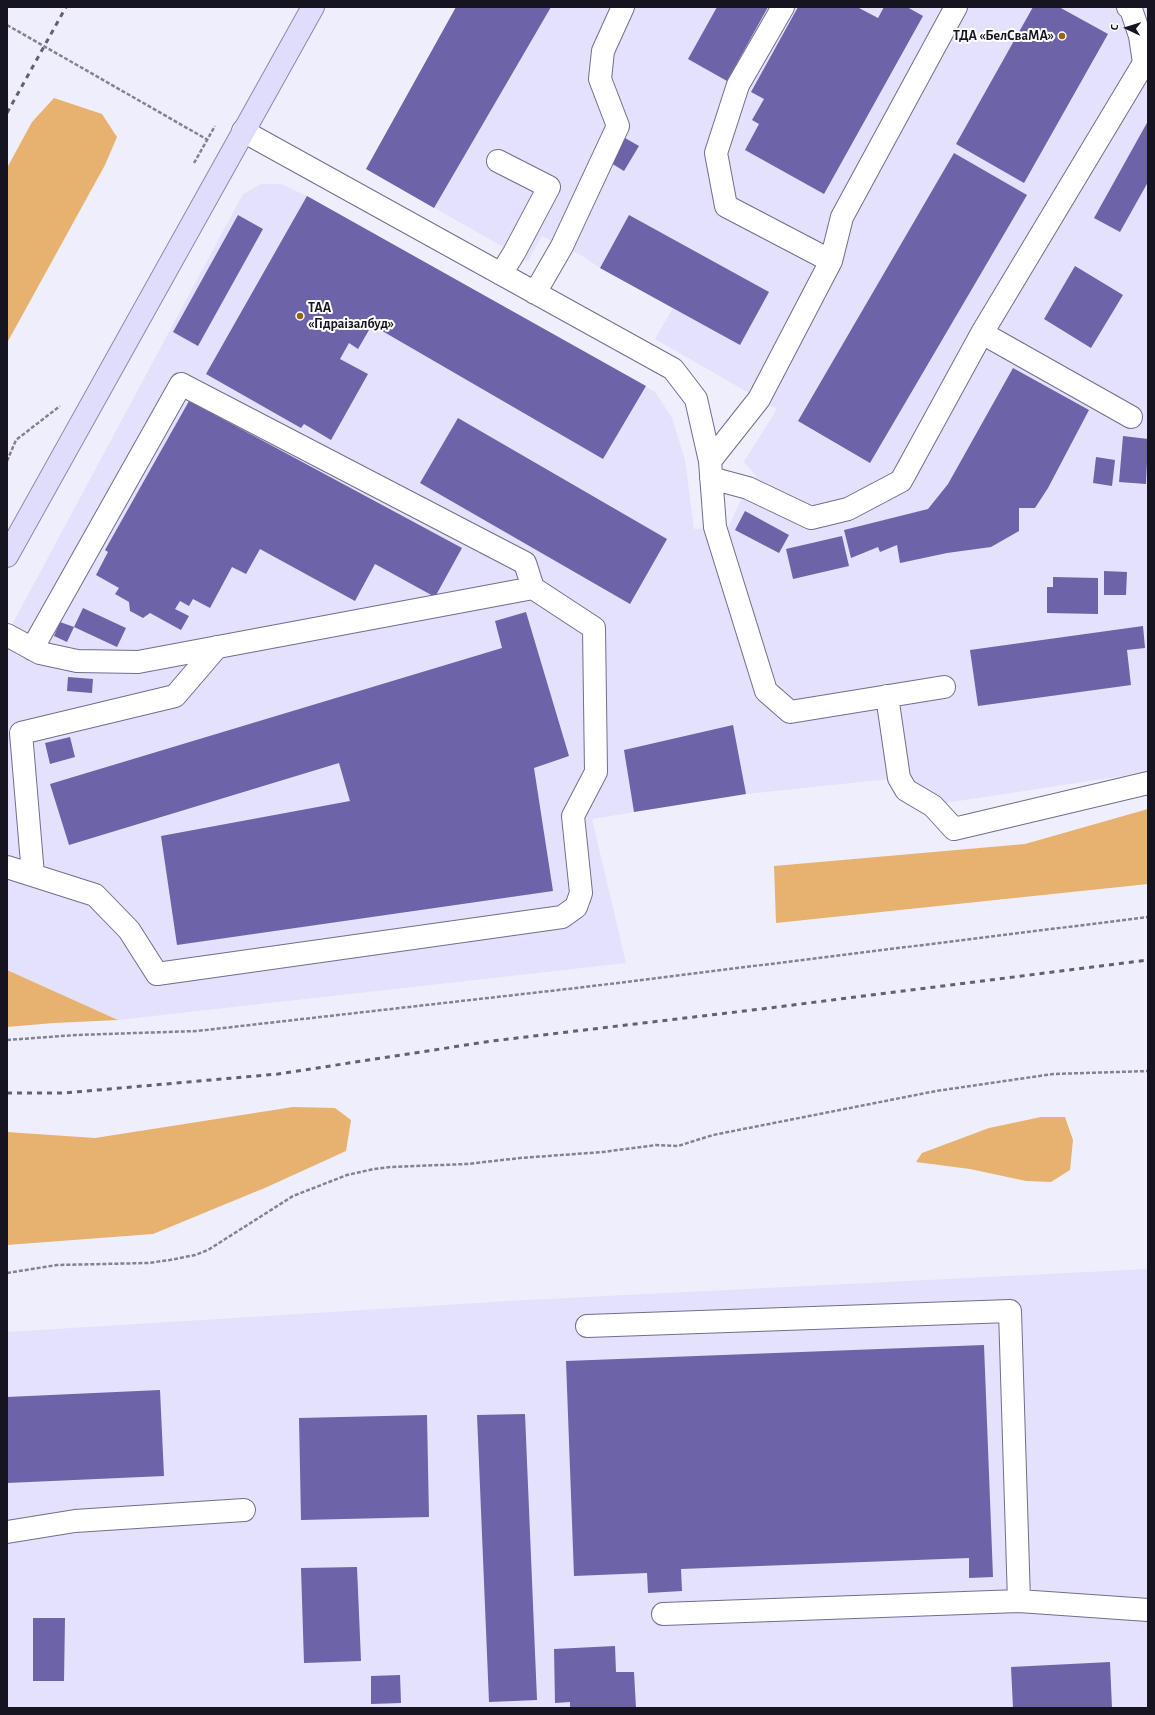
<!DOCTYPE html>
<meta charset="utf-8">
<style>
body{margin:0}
#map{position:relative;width:1155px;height:1715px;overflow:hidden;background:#efeefc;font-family:"Alegreya Sans",sans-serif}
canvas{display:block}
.frame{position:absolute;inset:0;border:8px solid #151420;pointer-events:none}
.north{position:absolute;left:1107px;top:8px;width:40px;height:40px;-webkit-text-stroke:3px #fff;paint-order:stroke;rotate:274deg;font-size:11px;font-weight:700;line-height:16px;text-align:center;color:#151420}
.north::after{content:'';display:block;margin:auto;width:14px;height:18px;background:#151420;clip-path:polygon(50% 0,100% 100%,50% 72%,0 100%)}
</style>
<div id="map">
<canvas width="1155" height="1715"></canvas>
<div class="frame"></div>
<div class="north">С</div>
</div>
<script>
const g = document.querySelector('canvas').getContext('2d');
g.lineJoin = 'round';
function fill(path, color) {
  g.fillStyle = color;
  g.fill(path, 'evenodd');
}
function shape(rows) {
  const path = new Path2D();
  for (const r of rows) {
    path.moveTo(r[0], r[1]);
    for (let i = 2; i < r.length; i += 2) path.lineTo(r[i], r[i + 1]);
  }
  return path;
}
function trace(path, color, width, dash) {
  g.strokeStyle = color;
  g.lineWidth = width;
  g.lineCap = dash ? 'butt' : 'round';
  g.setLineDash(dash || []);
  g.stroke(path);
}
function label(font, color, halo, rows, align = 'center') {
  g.font = font + ' "Alegreya Sans",sans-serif';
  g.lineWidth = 4;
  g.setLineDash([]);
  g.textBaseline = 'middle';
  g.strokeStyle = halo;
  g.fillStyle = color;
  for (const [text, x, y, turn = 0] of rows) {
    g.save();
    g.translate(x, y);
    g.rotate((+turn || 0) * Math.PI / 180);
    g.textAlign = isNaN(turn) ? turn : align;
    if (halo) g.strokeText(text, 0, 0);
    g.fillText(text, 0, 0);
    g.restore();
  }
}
const built = shape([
 [456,7,1148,7,1148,771,1129,775,945,803,899,778,746,794,592,819,626,963,118,1020,7,970,7,634,243,194,261,184,281,184,307,196,655,392,672,418,685,460,694,529,729,526,740,502,756,476,744,462,777,409,655,339,673,308,600,268,584,257,542,236,528,261,366,169],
 [1148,1269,1148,1708,7,1708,7,1332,526,1300]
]);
const green = shape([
 [54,98,102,114,117,137,105,165,7,343,7,168,32,122],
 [1148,809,1148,884,776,923,774,866,1025,844],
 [7,970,118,1020,54,1023,7,1027],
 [293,1107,335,1108,351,1120,346,1151,267,1187,153,1234,7,1245,7,1132,95,1138],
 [1041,1117,1065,1117,1073,1140,1070,1170,1051,1182,1026,1181,970,1169,916,1162,922,1153,989,1128]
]);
const building = shape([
 [456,7,551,7,434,208,366,169],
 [717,7,768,7,727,81,688,59],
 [798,7,860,7,859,8,878,18,884,7,907,7,923,16,824,194,745,150,759,124,752,120,764,99,751,92],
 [1033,7,1059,7,1108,34,1024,183,956,144],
 [1148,121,1148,182,1120,232,1094,218],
 [625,138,639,146,624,171,611,163],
 [954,153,1027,195,870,463,798,421],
 [307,196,646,386,603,459,365,321,359,324,369,330,358,349,349,343,340,359,368,374,331,440,304,424,301,428,206,374],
 [238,215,263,229,198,346,173,332],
 [629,215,769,292,740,345,600,268],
 [1075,266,1123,295,1091,348,1044,319],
 [1013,368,1089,410,1048,488,1035,508,1019,508,1019,531,991,547,947,553,900,563,897,545,880,552,878,547,851,558,844,530,928,509,948,484],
 [189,401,462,548,435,597,375,564,355,601,260,549,246,574,232,567,210,608,193,599,189,606,180,601,175,609,189,616,181,630,150,613,143,618,130,611,129,602,115,594,119,588,96,575,108,552,105,550],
 [458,418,667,539,630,604,420,483],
 [1123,436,1148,439,1146,484,1119,482],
 [1096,457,1115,460,1112,486,1093,483],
 [745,511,789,535,779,553,735,530],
 [842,536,849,566,793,579,786,549],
 [1104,571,1127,572,1126,595,1104,595],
 [1053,577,1098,578,1098,614,1047,613,1047,587,1053,587],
 [83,608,126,628,117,647,74,627],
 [526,612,569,756,534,768,553,891,177,945,161,836,350,801,339,763,69,845,50,784,502,648,495,621],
 [60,622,74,627,67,642,54,636],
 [1143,626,1145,648,1127,650,1131,685,978,706,970,650],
 [68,677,93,679,92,693,67,691],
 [733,725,746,794,634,812,624,750],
 [70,737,75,757,50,764,45,743],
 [984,1345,993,1577,969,1578,969,1558,681,1569,682,1591,648,1593,647,1573,574,1576,566,1361],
 [160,1390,164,1476,7,1483,7,1397],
 [525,1414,537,1700,489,1702,477,1415],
 [427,1415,429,1517,301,1520,299,1418],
 [357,1567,361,1661,304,1663,301,1568],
 [33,1618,65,1618,64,1681,33,1681],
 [615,1646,616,1672,634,1672,636,1708,570,1708,570,1702,555,1703,554,1649],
 [1110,1662,1112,1708,1013,1708,1011,1667],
 [400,1675,401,1703,371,1704,371,1676]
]);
const path = shape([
 [7,25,208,140],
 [194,163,215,126],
 [7,461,16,440,60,406],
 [7,1040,76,1035,197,1031,585,987,1148,917],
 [7,1273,57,1265,148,1263,170,1260,195,1255,208,1250,293,1196,347,1175,374,1169,390,1167,467,1164,520,1158,603,1152,656,1145,678,1146,713,1135,936,1091,1053,1074,1148,1071]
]);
const minor = shape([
 [783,7,738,85,716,153,726,206,831,261],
 [243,131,673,369,696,399,710,461,715,527,766,691,790,712,944,687],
 [498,161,549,187,514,253,501,274],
 [535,293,562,246,618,126,600,79,603,51,623,7],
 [982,333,1131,417],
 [710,461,759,399,831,261,842,217,956,7],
 [711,478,748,488,811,518,848,509,901,481,982,333,1144,63,1140,36,1131,9,1128,7],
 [7,635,40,653,77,661,138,662,533,588,594,628,596,772,573,816,581,893,576,907,562,917,157,974,129,930,95,895,7,867],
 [32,649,181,384,525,563,533,588],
 [887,696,899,778,906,790,933,806,954,829,1148,783],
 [33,875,21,733,175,696,217,647],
 [587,1326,1010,1311,1019,1601],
 [7,1532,75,1521,244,1510],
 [663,1614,1019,1601,1148,1610]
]);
const major = shape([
 [7,556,313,7]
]);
const rail = shape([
 [7,113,66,7],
 [7,1093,64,1093,278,1074,492,1041,761,1009,1148,960]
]);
const markers = [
 [1062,36,4,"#976318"],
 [300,316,4,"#976318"]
];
const poiNames = [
 ["ТДА «БелСваМА»",1054,36],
 ["ТАА",308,308,"left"],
 ["«Гідраізалбуд»",308,324,"left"]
];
fill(built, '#e3e1fb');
fill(green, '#e7b170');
fill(building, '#6d63a8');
trace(minor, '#716e8d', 24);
trace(major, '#8c88ae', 24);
trace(path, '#83828f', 2.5, [4, 2]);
trace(minor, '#fff', 22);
trace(major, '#e0ddfc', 22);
trace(rail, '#62616d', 3, [5, 5]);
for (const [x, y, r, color] of markers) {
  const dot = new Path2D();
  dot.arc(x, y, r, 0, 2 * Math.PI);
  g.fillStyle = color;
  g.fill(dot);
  trace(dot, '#fff', 1.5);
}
label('bold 14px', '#151420', '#fff', poiNames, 'right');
</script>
